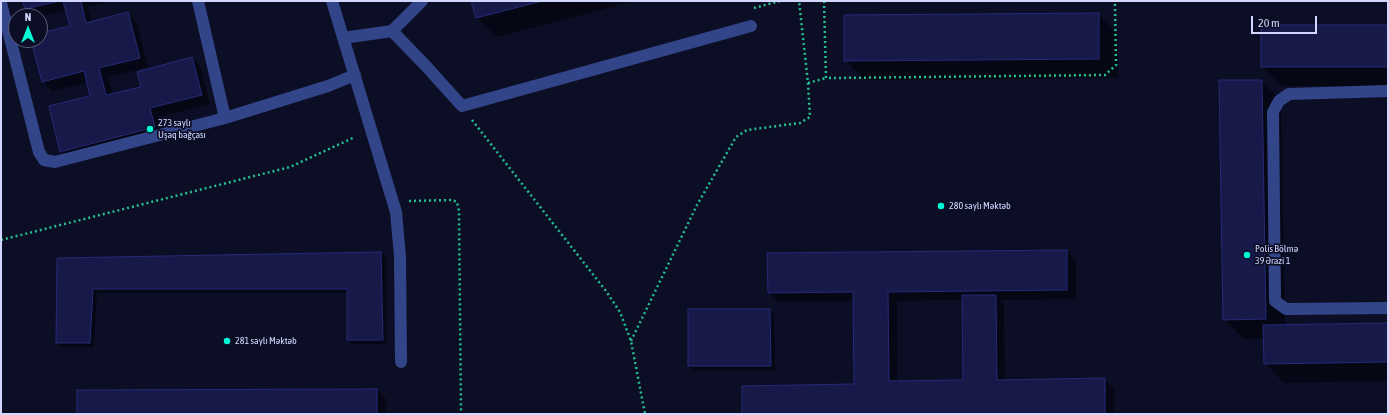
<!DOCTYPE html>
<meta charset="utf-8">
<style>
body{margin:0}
#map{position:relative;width:1389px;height:415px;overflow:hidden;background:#0c0e26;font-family:"Asap Condensed",sans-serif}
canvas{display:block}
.frame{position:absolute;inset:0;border:2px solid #d1d7ff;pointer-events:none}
.north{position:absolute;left:8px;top:8px;width:40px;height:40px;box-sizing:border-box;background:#0c0e26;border:1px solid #5b5e7d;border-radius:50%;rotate:0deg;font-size:11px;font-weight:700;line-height:16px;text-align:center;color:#d1d7ff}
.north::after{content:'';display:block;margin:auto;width:14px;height:18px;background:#00fcd7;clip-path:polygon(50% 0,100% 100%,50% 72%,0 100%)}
.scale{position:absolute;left:1251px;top:16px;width:66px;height:18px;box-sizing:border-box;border:2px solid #d1d7ff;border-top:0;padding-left:5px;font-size:12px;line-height:14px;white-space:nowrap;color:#d1d7ff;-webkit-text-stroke:3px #0c0e26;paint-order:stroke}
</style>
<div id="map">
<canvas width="1389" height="415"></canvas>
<div class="frame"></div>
<div class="north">N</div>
<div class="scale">20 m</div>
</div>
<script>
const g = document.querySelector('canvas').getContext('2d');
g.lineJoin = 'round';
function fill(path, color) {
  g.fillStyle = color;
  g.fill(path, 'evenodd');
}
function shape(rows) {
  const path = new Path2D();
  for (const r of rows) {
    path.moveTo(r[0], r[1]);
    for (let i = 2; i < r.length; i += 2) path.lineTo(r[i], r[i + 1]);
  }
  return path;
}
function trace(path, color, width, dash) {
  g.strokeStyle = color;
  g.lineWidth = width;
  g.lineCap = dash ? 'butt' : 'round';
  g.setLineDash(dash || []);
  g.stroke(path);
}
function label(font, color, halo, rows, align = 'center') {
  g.font = font + ' "Asap Condensed",sans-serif';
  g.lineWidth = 3.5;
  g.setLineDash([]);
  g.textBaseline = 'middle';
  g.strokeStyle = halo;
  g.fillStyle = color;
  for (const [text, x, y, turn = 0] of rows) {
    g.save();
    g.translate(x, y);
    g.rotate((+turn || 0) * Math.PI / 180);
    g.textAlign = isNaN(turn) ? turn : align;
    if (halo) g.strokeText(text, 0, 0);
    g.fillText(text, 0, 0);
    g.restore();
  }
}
const shadow = shape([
 [24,1,112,1,88,7,92,22,127,13,136,22,148,67,108,77,113,95,142,87,192,58,201,68,210,104,159,117,164,136,70,160,61,151,91,97,88,82,52,91,43,82,32,40,40,40,40,34,71,26,67,10,40,17,33,16,26,9],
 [472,1,635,1,497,37,477,18],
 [1098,14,1118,34,1118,78,865,80,845,60],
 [1388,26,1388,86,1282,86,1262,67],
 [1261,81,1281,100,1285,326,1388,324,1388,381,1284,383,1265,363,1264,339,1244,339,1224,319],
 [1066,251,1076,260,1076,299,999,300,1004,305,1005,380,1104,379,1114,389,1114,414,743,414,855,385,854,301,778,302,769,292],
 [963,300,964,381,897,382,897,301],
 [381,253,386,257,387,344,352,344,348,339,348,293,97,293,94,347,61,347,57,343,58,259],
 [770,310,774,315,775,370,694,371,689,366],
 [377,390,386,399,386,414,78,414]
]);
const building = shape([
 [23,1,59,1,25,9,23,1],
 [63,1,81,1,86,23,128,12,140,58,99,68,106,95,141,87,137,72,192,57,202,95,150,108,155,127,60,152,49,106,90,96,84,71,42,82,31,40,40,40,40,33,70,26,63,1],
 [471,1,542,1,476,18,471,1],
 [1099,13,1099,59,844,61,844,15,1099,13],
 [1261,25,1388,25,1388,67,1261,67,1261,25],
 [1219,80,1262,80,1266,319,1223,320,1219,80],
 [1067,250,1067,290,888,292,889,381,963,380,962,295,996,295,997,380,1105,378,1105,414,742,414,742,386,854,384,853,292,768,293,767,253,1067,250],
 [381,252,383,340,347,340,347,289,93,289,90,343,56,343,57,258,381,252],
 [688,309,770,309,771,366,688,366,688,309],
 [1388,323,1388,362,1264,364,1263,325,1388,323],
 [377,389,377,414,77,414,77,390,377,389]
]);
const path = shape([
 [824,1,826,78,834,78,1105,75,1116,65,1115,5,1114,1],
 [754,8,780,1],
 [808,83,826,78],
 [472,120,606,291,620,312,631,341,645,414],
 [409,201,452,200,457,202,459,211,461,414],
 [1,240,290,167,355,137],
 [631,341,697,205,736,137,747,130,800,123,810,117,808,83,799,1]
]);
const minor = shape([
 [198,1,225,118],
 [332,1,396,212,400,256,401,362],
 [1,3,39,152,44,160,55,162,225,118,328,86,355,75],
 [392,31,422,1],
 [343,38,392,31,425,65,462,106,751,26],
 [1388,91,1289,94,1279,101,1273,112,1275,301,1286,309,1388,308]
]);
const markers = [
 [150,129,4,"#00fcd7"],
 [941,206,4,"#00fcd7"],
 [1247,255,4,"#00fcd7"],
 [227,341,4,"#00fcd7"]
];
const poiNames = [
 ["273 saylı",158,123],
 ["Uşaq bağçası",158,135],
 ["280 saylı Məktəb",949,206],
 ["Polis Bölmə",1255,249],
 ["39 Ərazi 1",1255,261],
 ["281 saylı Məktəb",235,341]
];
fill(shadow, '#0007');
fill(building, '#171948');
trace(building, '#262a77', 1);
trace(path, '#23c190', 2.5, [2, 3]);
trace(minor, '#334589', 12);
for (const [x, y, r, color] of markers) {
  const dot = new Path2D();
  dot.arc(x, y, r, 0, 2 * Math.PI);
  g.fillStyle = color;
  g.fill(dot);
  trace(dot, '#0c0e26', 1.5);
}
label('10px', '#d1d7ff', '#0c0e26', poiNames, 'left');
</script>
